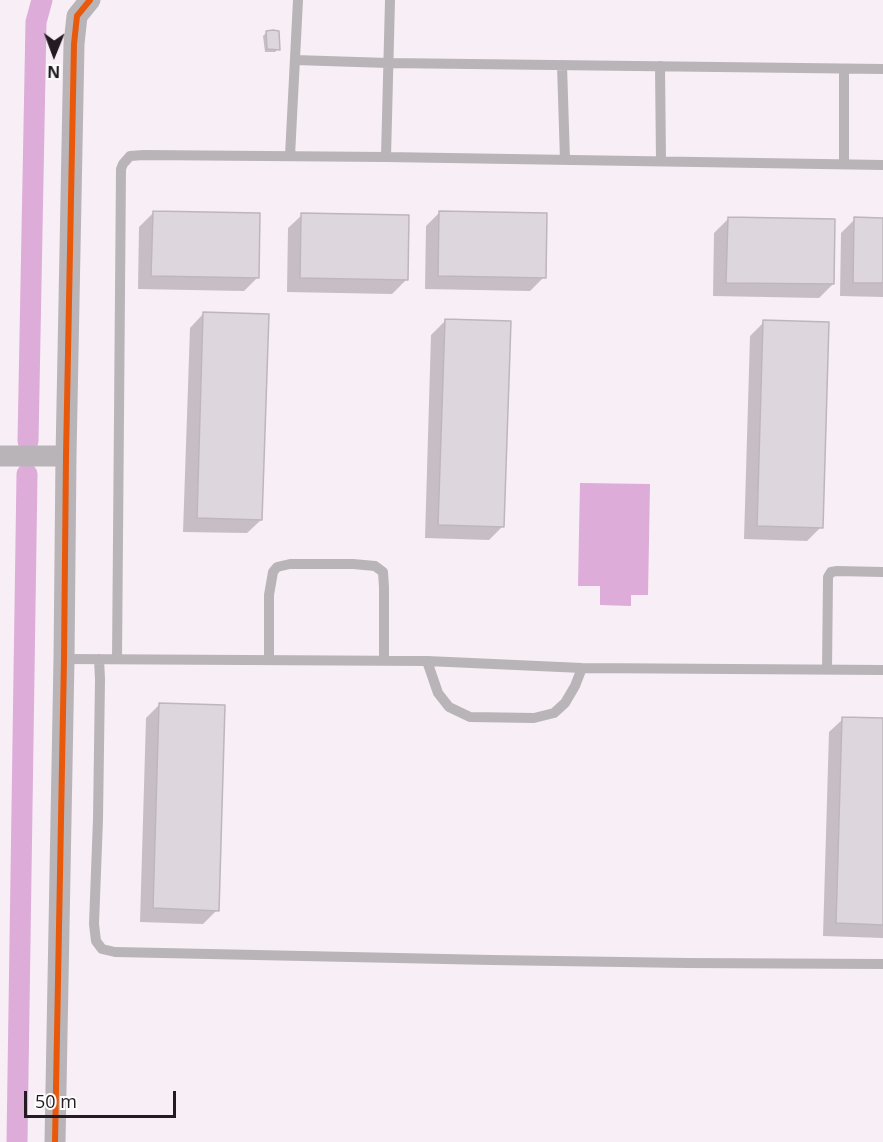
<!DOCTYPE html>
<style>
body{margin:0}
#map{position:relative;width:883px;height:1142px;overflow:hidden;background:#f8eef6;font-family:"Open Sans",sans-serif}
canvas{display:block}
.north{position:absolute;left:24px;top:24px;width:60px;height:60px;-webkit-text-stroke:4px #fdfdfd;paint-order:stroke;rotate:181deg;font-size:16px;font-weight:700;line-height:24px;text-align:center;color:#221c22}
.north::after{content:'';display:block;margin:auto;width:21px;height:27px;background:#221c22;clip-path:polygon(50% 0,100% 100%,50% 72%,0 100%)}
.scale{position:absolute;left:24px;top:1091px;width:152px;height:27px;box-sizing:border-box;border:3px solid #221c22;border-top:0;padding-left:8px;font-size:18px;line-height:21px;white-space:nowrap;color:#221c22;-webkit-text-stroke:4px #fdfdfd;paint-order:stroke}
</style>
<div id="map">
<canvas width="883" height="1142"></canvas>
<div class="north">N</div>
<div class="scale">50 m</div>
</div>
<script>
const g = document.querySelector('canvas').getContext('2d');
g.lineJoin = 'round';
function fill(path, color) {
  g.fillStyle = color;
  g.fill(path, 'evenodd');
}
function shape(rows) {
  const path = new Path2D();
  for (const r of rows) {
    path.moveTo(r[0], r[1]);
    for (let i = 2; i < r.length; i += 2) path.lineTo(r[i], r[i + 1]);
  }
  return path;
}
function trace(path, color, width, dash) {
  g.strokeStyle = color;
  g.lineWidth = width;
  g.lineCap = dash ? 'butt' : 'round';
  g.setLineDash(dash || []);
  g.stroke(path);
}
const water = shape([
 [580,483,650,484,648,595,631,595,631,606,600,605,600,586,578,586]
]);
const shadow = shape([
 [266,33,278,49,275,52,265,52,263,36],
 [440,212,544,277,530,291,425,289,426,226],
 [153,213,258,277,244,291,138,289,139,227],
 [302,215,406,280,392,294,287,292,288,228],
 [728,219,833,284,819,298,713,296,714,233],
 [855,219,883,219,883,297,840,296,841,233],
 [203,314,261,520,247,533,183,532,190,328],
 [445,321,503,526,489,540,425,538,431,335],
 [764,322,821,527,807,541,744,539,750,336],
 [160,704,217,910,203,924,140,922,146,718],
 [843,719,883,720,883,938,823,936,829,732]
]);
const canal = shape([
 [28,441,36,22,42,0],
 [17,1142,27,474]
]);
const building = shape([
 [273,30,279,31,280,50,267,49,266,31,273,30],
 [153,211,260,213,259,278,151,276,153,211],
 [439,211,547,213,546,278,438,276,439,211],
 [301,213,409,215,408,280,300,278,301,213],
 [728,217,835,219,834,284,726,283,728,217],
 [854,217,883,218,883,283,853,283,854,217],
 [203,312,269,314,262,520,197,518,203,312],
 [445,319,511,321,504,527,438,525,445,319],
 [763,320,829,322,823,528,757,526,763,320],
 [159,703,225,705,219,911,153,908,159,703],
 [842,717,883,718,883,925,836,923,842,717]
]);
const service = shape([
 [295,60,388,63,883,69],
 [562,65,565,160],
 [660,66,661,161],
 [290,156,298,0],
 [386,157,390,0],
 [844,164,844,69],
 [64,659,427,661,582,668,883,670],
 [99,659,100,679,98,819,94,924,96,941,102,949,115,952,492,960,687,963,883,964],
 [117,659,121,169,123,164,130,156,144,155,386,157,883,165],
 [269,660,269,595,273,572,277,567,290,564,353,564,375,566,383,572,384,587,384,660],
 [427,661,438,693,449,707,470,717,534,718,554,713,565,703,575,686,582,668],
 [827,669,828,577,831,572,837,571,883,572]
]);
const minor = shape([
 [0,456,66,456],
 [55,1142,64,659,66,456,74,44,77,16,90,0]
]);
const cycleway = shape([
 [55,1142,64,659,66,456,74,44,77,16,90,0]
]);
fill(water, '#ddacd9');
fill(shadow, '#0003');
trace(canal, '#ddacd9', 21);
fill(building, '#ddd6dc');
trace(building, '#beb6bd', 1.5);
trace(service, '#b8b4b8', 10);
trace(minor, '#b8b4b8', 21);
trace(cycleway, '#e8590c', 6);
</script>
